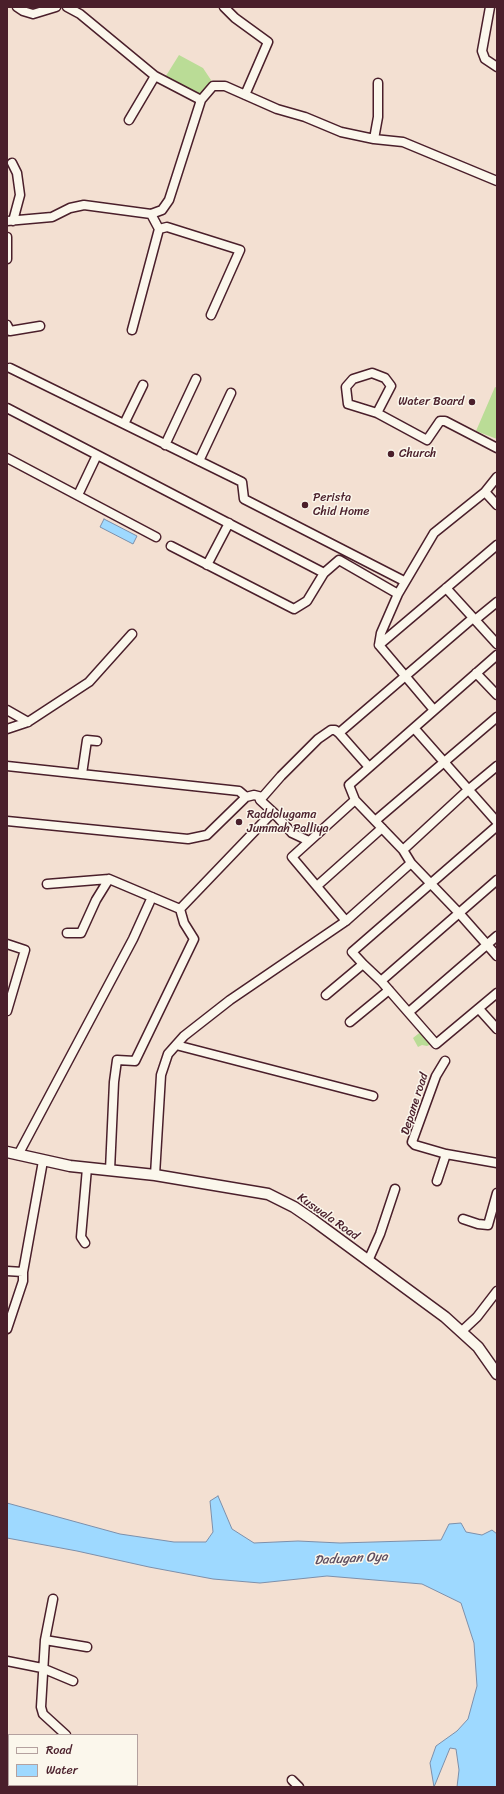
<!DOCTYPE html>
<style>
body{margin:0}
#map{position:relative;width:504px;height:1794px;overflow:hidden;background:#f3e0d2;font-family:Sriracha,sans-serif}
canvas{display:block}
.frame{position:absolute;inset:0;border:8px solid #4a1f2b;pointer-events:none}
.legend{position:absolute;left:8px;top:1734px;width:130px;height:52px;box-sizing:border-box;background:#fbf7ec;border:1px solid #b4a19f;margin:0;padding:5px 7px;list-style:none;font-size:12px;color:#4a1f2b}
.legend li{display:flex;align-items:center;gap:8px;height:20px}
.legend b{width:20px;border:1px solid #b4a19f}
</style>
<div id="map">
<canvas width="504" height="1794"></canvas>
<div class="frame"></div>
<ul class="legend">
<li><b style="height:5px;background:#fbf7ec"></b>Road</li>
<li><b style="height:11px;background:#9ed9ff"></b>Water</li>
</ul>
</div>
<script>
const g = document.querySelector('canvas').getContext('2d');
g.lineJoin = 'round';
function fill(path, color) {
  g.fillStyle = color;
  g.fill(path, 'evenodd');
}
function shape(rows) {
  const path = new Path2D();
  for (const r of rows) {
    path.moveTo(r[0], r[1]);
    for (let i = 2; i < r.length; i += 2) path.lineTo(r[i], r[i + 1]);
  }
  return path;
}
function trace(path, color, width, dash) {
  g.strokeStyle = color;
  g.lineWidth = width;
  g.lineCap = dash ? 'butt' : 'round';
  g.setLineDash(dash || []);
  g.stroke(path);
}
function label(font, color, halo, rows, align = 'center') {
  g.font = font + ' Sriracha,sans-serif';
  g.lineWidth = 3;
  g.setLineDash([]);
  g.textBaseline = 'middle';
  g.strokeStyle = halo;
  g.fillStyle = color;
  for (const [text, x, y, turn = 0] of rows) {
    g.save();
    g.translate(x, y);
    g.rotate((+turn || 0) * Math.PI / 180);
    g.textAlign = isNaN(turn) ? turn : align;
    if (halo) g.strokeText(text, 0, 0);
    g.fillText(text, 0, 0);
    g.restore();
  }
}
const green = shape([
 [179,55,203,68,213,83,199,97,164,79],
 [495,387,497,388,497,439,476,431],
 [423,1030,434,1043,427,1046,422,1045,418,1047,413,1038]
]);
const water = shape([
 [104,519,137,536,133,544,100,527,104,519],
 [218,1496,232,1529,254,1543,298,1541,340,1543,441,1540,449,1524,461,1523,466,1532,482,1535,492,1530,497,1534,497,1787,457,1787,459,1770,456,1749,450,1748,434,1787,430,1763,436,1746,457,1731,468,1719,477,1686,474,1643,461,1603,422,1584,327,1576,260,1583,213,1579,149,1567,77,1551,7,1538,7,1503,120,1534,174,1542,206,1542,213,1532,210,1501,218,1496]
]);
const minor = shape([
 [17,7,23,11,33,14,56,7],
 [67,7,80,14,155,76,201,100],
 [224,7,235,18,268,42,245,95],
 [490,7,482,51,485,59,497,67],
 [129,120,155,76],
 [374,139,378,117,378,83],
 [12,163,17,173,20,195,13,221],
 [151,214,159,229],
 [7,221,52,217,70,208,84,205,151,214,162,210,169,200,201,100,213,86,225,86,277,109,305,117,341,132,374,139,403,142,497,181],
 [159,229,167,227,240,250,211,315],
 [7,237,7,259],
 [7,325,10,331,40,326],
 [132,330,159,229],
 [10,368,242,482,244,499,404,581],
 [7,408,324,573,339,560,398,594],
 [377,413,391,386,385,378,372,373,353,379,346,387,348,404,377,413,427,440,440,421,445,421,497,448],
 [124,424,143,385],
 [165,445,196,379],
 [7,458,156,537],
 [199,461,231,393],
 [485,492,497,505],
 [78,495,97,455],
 [171,546,294,609,307,601,324,573],
 [207,565,229,523],
 [446,588,497,644],
 [475,620,497,602],
 [379,645,381,633,398,594,434,533,485,492,497,477],
 [476,673,497,695],
 [7,710,28,722],
 [434,710,379,645,497,545],
 [414,728,497,822],
 [7,729,28,722,89,682,132,634],
 [339,733,473,618],
 [7,766,239,791,246,797],
 [497,766,468,790,403,850,411,863,459,913,497,956],
 [82,774,87,740,97,741],
 [273,812,292,833,309,841],
 [7,821,188,839,207,835,246,797,254,795,262,797],
 [375,821,497,717],
 [403,850,355,800,349,785,497,655],
 [47,884,109,879,180,909,273,812,260,800,281,776,318,739,331,730,335,730,339,733,369,767],
 [317,886,382,828],
 [346,921,292,857,355,800],
 [67,933,81,933,96,900,109,879],
 [7,944,25,950,7,1011],
 [363,964,381,981,436,1044,497,993],
 [381,981,497,880],
 [326,995,363,964,352,952,497,826],
 [479,1009,497,1029],
 [409,1012,497,936],
 [350,1022,389,990],
 [176,1045,373,1096],
 [445,1061,436,1076,412,1142,415,1145,446,1154,497,1163],
 [18,1155,133,939,152,897],
 [110,1170,114,1082,117,1060,135,1061,194,939,184,923,180,909],
 [155,1175,161,1075,168,1054,184,1036,230,1000,346,921,411,863],
 [437,1181,446,1154],
 [463,1219,478,1224,488,1225,497,1193],
 [85,1243,81,1237,87,1168],
 [368,1261,380,1234,395,1189],
 [7,1271,23,1272,43,1161],
 [7,1329,23,1281,23,1272],
 [462,1331,477,1317,497,1291],
 [53,1599,45,1640,41,1707,43,1714,66,1735],
 [45,1640,87,1647],
 [7,1661,42,1668,73,1681],
 [292,1780,299,1787],
 [66,1787,66,1785]
]);
const tertiary = shape([
 [7,1152,70,1166,155,1175,268,1194,294,1207,313,1220,445,1317,478,1347,497,1374]
]);
const markers = [
 [472,402,4,"#4a1f2b"],
 [391,454,4,"#4a1f2b"],
 [305,505,4,"#4a1f2b"],
 [239,822,4,"#4a1f2b"]
];
const poiNames = [
 ["Water Board",464,402,"right"],
 ["Church",399,454],
 ["Perista",313,498],
 ["Chid Home",313,512],
 ["Raddolugama",247,815],
 ["Jummah Palliya",247,829]
];
const streetNames = [
 ["Depane road",415,1104,-72],
 ["Kuswala Road",328,1217,35]
];
const waterNames = [
 ["Dadugan Oya",351,1559,-3]
];
fill(green, '#badc96');
fill(water, '#9ed9ff');
trace(water, '#7c8faa', 1);
trace(minor, '#4a1f2b', 11);
trace(tertiary, '#4a1f2b', 13);
trace(minor, '#fbf7ec', 8);
trace(tertiary, '#fbf7ec', 10);
for (const [x, y, r, color] of markers) {
  const dot = new Path2D();
  dot.arc(x, y, r, 0, 2 * Math.PI);
  g.fillStyle = color;
  g.fill(dot);
  trace(dot, '#fbf7ec', 1.5);
}
label('12px', '#4a1f2b', '#fbf7ec', poiNames, 'left');
label('12px', '#4a1f2b', '#fbf7ec', streetNames);
label('italic 13px', '#5f4e60', '#fbf7ec', waterNames);
</script>
